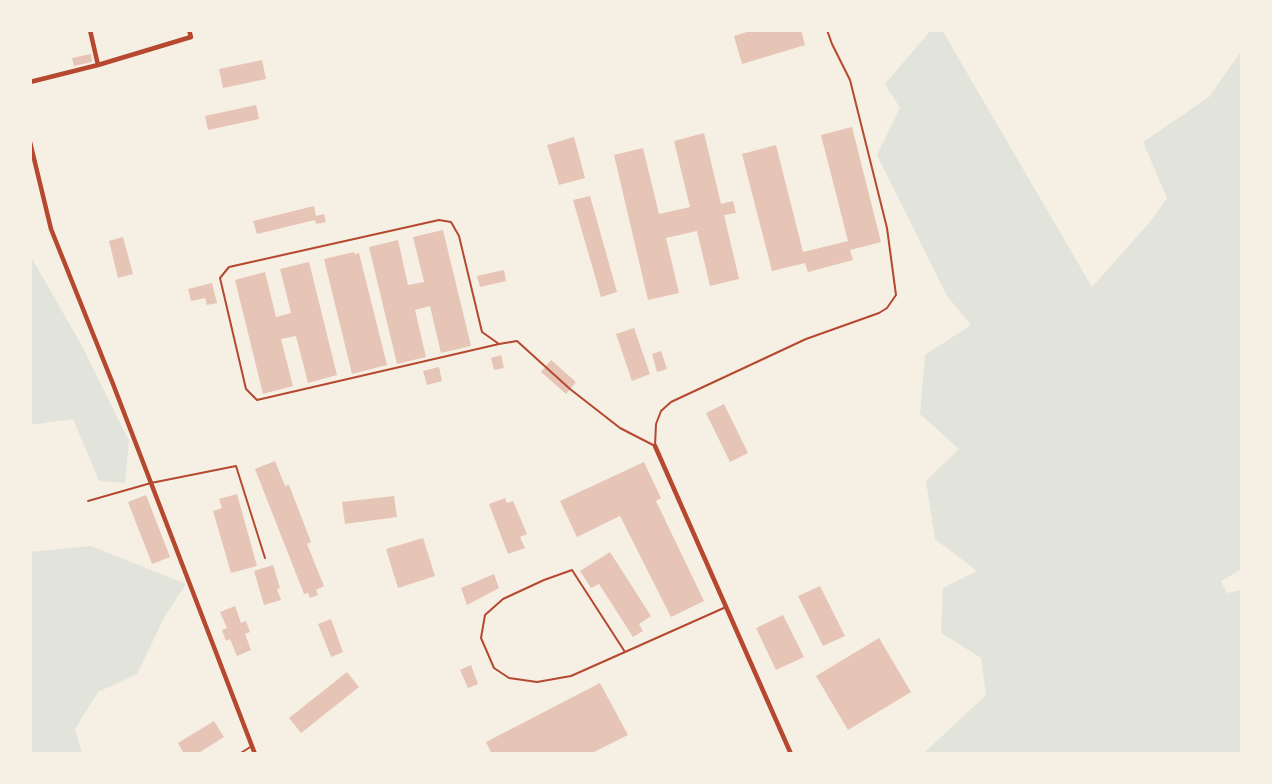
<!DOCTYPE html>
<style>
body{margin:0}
#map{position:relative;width:1272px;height:784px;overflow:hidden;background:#f6efe4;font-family:Barlow,sans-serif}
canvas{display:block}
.frame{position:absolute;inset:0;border:32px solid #f6efe4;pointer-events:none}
</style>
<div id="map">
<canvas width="1272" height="784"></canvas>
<div class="frame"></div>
</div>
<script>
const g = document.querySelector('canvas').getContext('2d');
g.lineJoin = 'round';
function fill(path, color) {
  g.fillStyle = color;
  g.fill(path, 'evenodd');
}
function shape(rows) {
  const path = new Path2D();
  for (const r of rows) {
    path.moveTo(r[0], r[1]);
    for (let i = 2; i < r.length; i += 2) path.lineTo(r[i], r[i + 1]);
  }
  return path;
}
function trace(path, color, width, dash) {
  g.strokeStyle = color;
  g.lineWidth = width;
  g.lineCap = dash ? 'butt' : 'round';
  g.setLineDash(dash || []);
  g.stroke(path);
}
const green = shape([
 [931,30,942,30,1092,287,1149,223,1167,198,1143,142,1209,97,1242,50,1242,569,1221,581,1227,593,1242,590,1242,754,923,754,986,695,981,658,941,633,943,588,977,571,935,539,926,481,959,449,920,414,925,355,971,325,947,296,877,155,900,108,885,84],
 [30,255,81,344,129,441,125,483,99,481,73,419,30,425],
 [91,546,186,584,165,616,137,674,98,692,75,729,82,754,30,754,30,552]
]);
const building = shape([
 [753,30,801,30,805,45,742,64,734,36],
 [91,54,92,62,74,66,72,58],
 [262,60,266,79,223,88,219,69],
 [256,105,259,119,208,130,205,116],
 [852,127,881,242,850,250,853,260,808,272,805,263,772,271,742,154,776,145,803,252,848,241,821,135],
 [704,133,721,204,733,201,736,213,724,215,739,279,710,286,697,231,666,238,679,293,648,300,614,155,643,148,659,214,690,207,674,141],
 [574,137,585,178,559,185,547,145],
 [590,196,617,292,601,297,573,200],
 [314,206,316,216,324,214,326,222,316,224,315,220,257,234,253,221],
 [443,230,471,346,441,353,430,306,415,310,426,357,397,364,369,247,398,240,408,285,424,282,413,237],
 [123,237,133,274,118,278,109,241],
 [354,252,355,254,359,253,387,365,352,374,324,259],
 [309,262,337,375,308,383,296,336,281,339,293,386,263,394,235,280,265,272,276,317,291,313,280,269],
 [504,270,506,281,480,287,477,276],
 [212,283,217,303,207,305,205,298,191,301,188,289],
 [634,328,650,374,632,381,616,334],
 [661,351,667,369,657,372,652,354],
 [501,355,504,368,494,370,491,358],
 [551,360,576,382,566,394,541,372],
 [439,367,442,381,427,385,423,371],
 [724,404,748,453,730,462,706,413],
 [275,461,285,486,289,485,311,542,307,544,324,586,316,590,318,595,310,598,308,593,304,594,255,469],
 [644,462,661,498,656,501,704,601,671,617,620,516,577,537,560,501],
 [237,494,257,566,231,573,213,511,222,508,219,499],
 [146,495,170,557,152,564,128,502],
 [394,496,397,517,345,524,342,502],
 [505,498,507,503,513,501,527,534,520,537,525,548,508,554,489,504],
 [423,538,435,576,398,588,386,549],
 [610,552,651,616,639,624,643,631,633,637,599,584,591,588,580,571],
 [273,565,280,588,277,589,281,600,264,605,254,571],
 [494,574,499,588,467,605,461,588],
 [820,586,845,636,823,646,798,596],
 [235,606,241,623,246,621,250,632,245,634,251,650,237,656,230,639,226,641,222,630,227,628,220,612],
 [783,615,804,657,776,670,756,628],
 [331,619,343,652,331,657,318,624],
 [879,638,911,692,848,730,816,676],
 [471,665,478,684,468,688,460,670],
 [347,672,359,687,301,733,289,718],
 [600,683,628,735,590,754,492,754,486,742],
 [214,721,224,737,197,754,184,754,178,743]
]);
const service = shape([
 [499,344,257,400,246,389,220,278,229,267,439,220,451,222,459,236,482,332,499,344,517,341,570,389,620,428,655,446,656,424,661,411,671,402,806,339,879,313,887,308,896,295,887,228,850,80,832,44,827,30],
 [88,501,151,483,236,466,265,558],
 [625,652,572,570,544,580,503,599,485,615,481,638,494,668,509,678,537,682,571,676,625,652,726,607],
 [239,754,252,746]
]);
const minor = shape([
 [90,30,98,65],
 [30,82,98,65,191,37,189,30],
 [30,142,51,229,113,384,255,754],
 [655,446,791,754]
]);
fill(green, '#e2e4dc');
fill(building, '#e6c5b7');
trace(service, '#b5482f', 2);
trace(minor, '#b5482f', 4.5);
</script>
